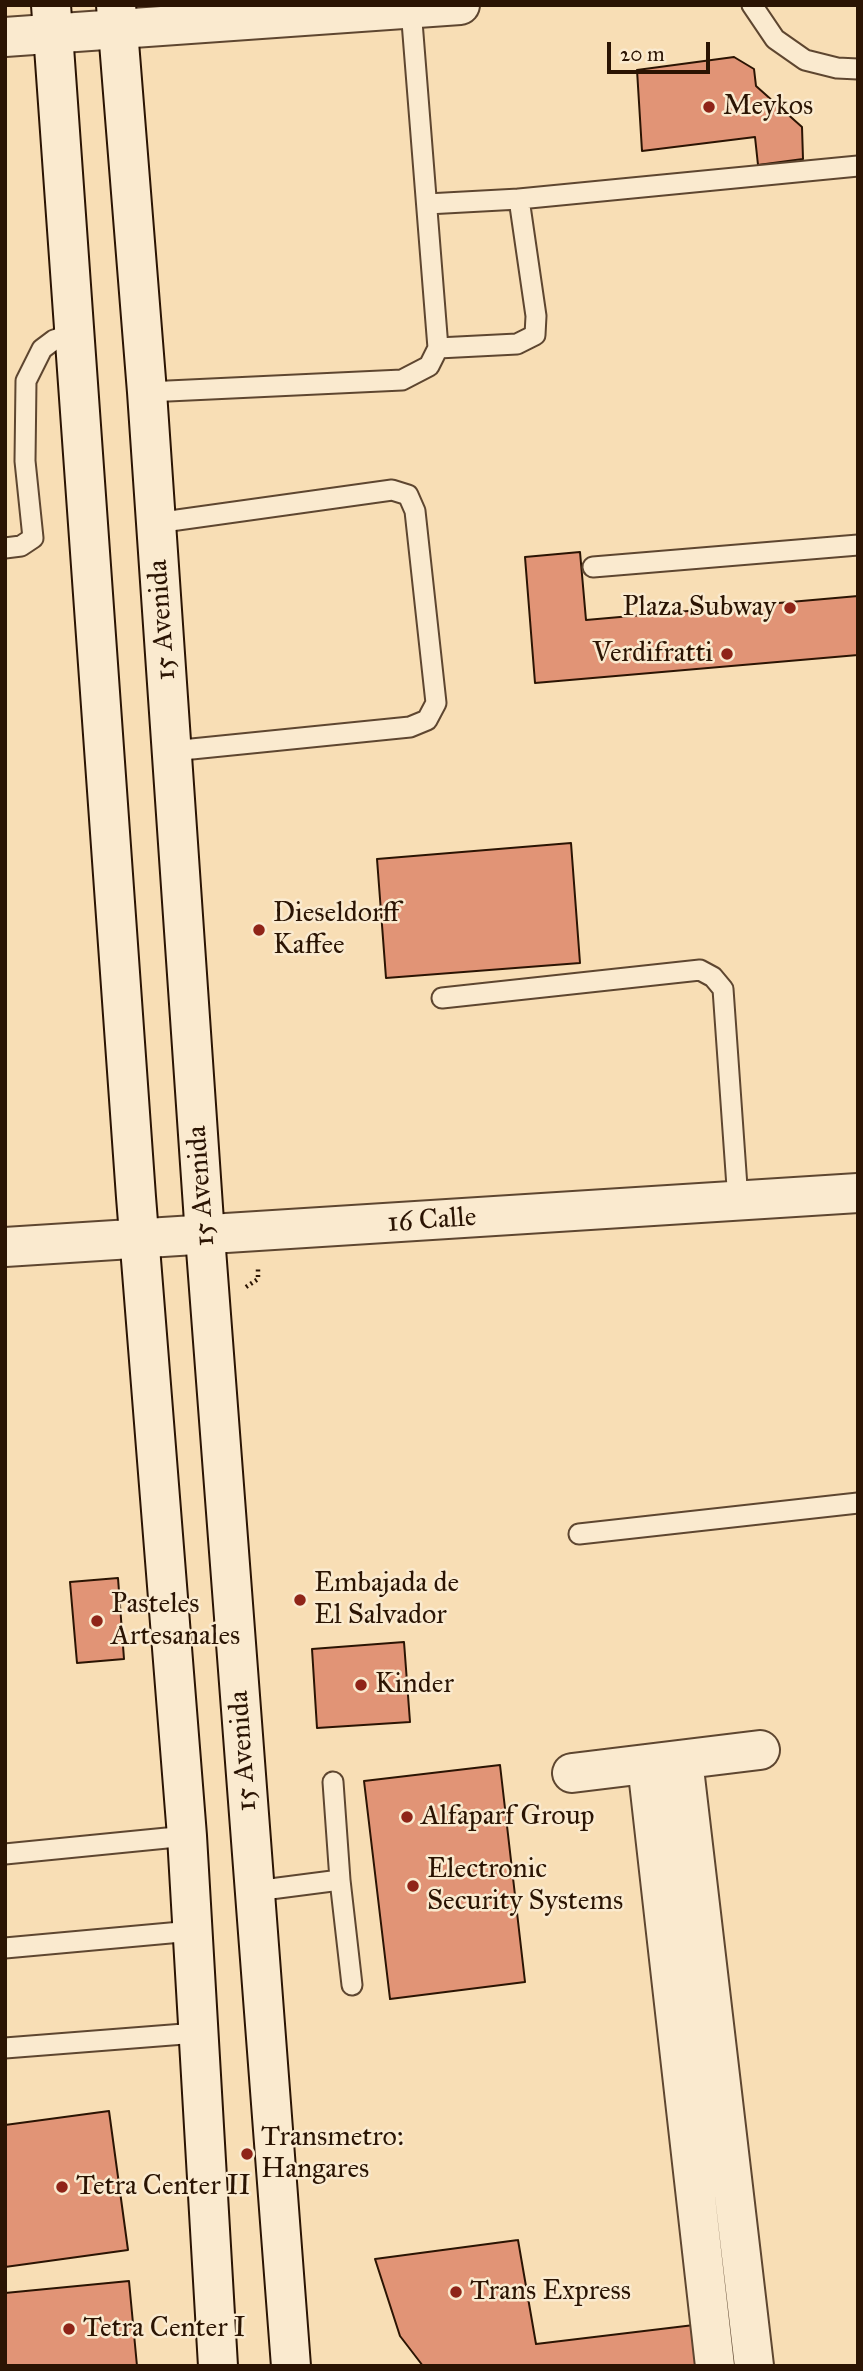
<!DOCTYPE html>
<style>
body{margin:0}
#map{position:relative;width:863px;height:2371px;overflow:hidden;background:#f8deb5;font-family:"IM FELL Great Primer",serif}
canvas{display:block}
.frame{position:absolute;inset:0;border:7px solid #2b1403;pointer-events:none}
.scale{position:absolute;left:607px;top:42px;width:103px;height:32px;box-sizing:border-box;border:4px solid #2b1403;border-top:0;padding-left:9px;font-size:21px;line-height:24px;white-space:nowrap;color:#2b1403;-webkit-text-stroke:5px #faeacf;paint-order:stroke}
</style>
<div id="map">
<canvas width="863" height="2371"></canvas>
<div class="frame"></div>
<div class="scale">20 m</div>
</div>
<script>
const g = document.querySelector('canvas').getContext('2d');
g.lineJoin = 'round';
function fill(path, color) {
  g.fillStyle = color;
  g.fill(path, 'evenodd');
}
function shape(rows) {
  const path = new Path2D();
  for (const r of rows) {
    path.moveTo(r[0], r[1]);
    for (let i = 2; i < r.length; i += 2) path.lineTo(r[i], r[i + 1]);
  }
  return path;
}
function trace(path, color, width, dash) {
  g.strokeStyle = color;
  g.lineWidth = width;
  g.lineCap = dash ? 'butt' : 'round';
  g.setLineDash(dash || []);
  g.stroke(path);
}
function label(font, color, halo, rows, align = 'center') {
  g.font = font + ' "IM FELL Great Primer",serif';
  g.lineWidth = 5;
  g.setLineDash([]);
  g.textBaseline = 'middle';
  g.strokeStyle = halo;
  g.fillStyle = color;
  for (const [text, x, y, turn = 0] of rows) {
    g.save();
    g.translate(x, y);
    g.rotate((+turn || 0) * Math.PI / 180);
    g.textAlign = isNaN(turn) ? turn : align;
    if (halo) g.strokeText(text, 0, 0);
    g.fillText(text, 0, 0);
    g.restore();
  }
}
const building = shape([
 [734,57,754,69,756,86,802,127,803,159,758,165,755,137,642,151,637,70,734,57],
 [580,552,586,620,858,596,858,655,535,683,525,557,580,552],
 [571,843,580,963,386,978,377,859,571,843],
 [118,1578,124,1659,77,1663,70,1582,118,1578],
 [404,1642,410,1722,317,1728,312,1649,404,1642],
 [500,1765,525,1982,390,1999,364,1781,500,1765],
 [109,2111,128,2250,5,2267,5,2125,109,2111],
 [518,2240,536,2344,694,2325,698,2366,423,2366,400,2336,375,2259,518,2240],
 [129,2281,137,2366,5,2366,5,2293,129,2281]
]);
const path = shape([
 [246,1287,258,1279,258,1267]
]);
const lane = shape([
 [752,5,775,39,805,60,837,68,858,69],
 [427,204,519,199],
 [438,348,517,344,535,335,536,316,519,199,858,166],
 [147,392,402,380,429,366,438,348,411,9],
 [156,523,392,490,408,495,415,511,436,703,427,720,410,727,172,751],
 [5,548,21,546,33,538,25,461,26,381,42,349,54,340,74,333],
 [593,567,858,545],
 [442,998,700,970,713,977,723,989,738,1201],
 [579,1534,858,1503],
 [5,1854,187,1836],
 [340,1880,352,1985],
 [255,1891,340,1880,333,1782],
 [5,1948,192,1931],
 [5,2048,197,2033]
]);
const street = shape([
 [5,37,460,5],
 [5,1247,858,1193],
 [683,1760,754,2366],
 [647,1764,715,2366],
 [572,1773,760,1750]
]);
const secondary = shape([
 [51,5,136,1197,187,1836,218,2366],
 [116,5,147,392,205,1236,291,2366]
]);
const markers = [
 [709,107,7,"#8f2418"],
 [790,608,7,"#8f2418"],
 [727,654,7,"#8f2418"],
 [259,930,7,"#8f2418"],
 [300,1600,7,"#8f2418"],
 [97,1621,7,"#8f2418"],
 [361,1685,7,"#8f2418"],
 [407,1817,7,"#8f2418"],
 [413,1886,7,"#8f2418"],
 [247,2154,7,"#8f2418"],
 [62,2187,7,"#8f2418"],
 [456,2292,7,"#8f2418"],
 [69,2329,7,"#8f2418"]
];
const poiNames = [
 ["Meykos",723,107],
 ["Plaza Subway",776,608,"right"],
 ["Verdifratti",713,654,"right"],
 ["Dieseldorff",273,914],
 ["Kaffee",273,946],
 ["Embajada de",314,1584],
 ["El Salvador",314,1616],
 ["Pasteles",111,1605],
 ["Artesanales",111,1637],
 ["Kinder",375,1685],
 ["Alfaparf Group",421,1817],
 ["Electronic",427,1870],
 ["Security Systems",427,1902],
 ["Transmetro:",261,2138],
 ["Hangares",261,2170],
 ["Tetra Center II",76,2187],
 ["Trans Express",470,2292],
 ["Tetra Center I",83,2329]
];
const streetNames = [
 ["15 Avenida",163,620,-94],
 ["15 Avenida",202,1186,-94],
 ["16 Calle",432,1221,-4],
 ["15 Avenida",244,1751,-94]
];
fill(building, '#e19476');
trace(building, '#2b1403', 2);
trace(lane, '#5e4630', 23);
trace(street, '#5e4630', 42);
trace(secondary, '#2b1403', 42);
trace(path, '#2b1403', 4.5, [2, 3.5]);
trace(lane, '#faeacf', 19);
trace(street, '#faeacf', 38);
trace(secondary, '#faeacf', 38);
for (const [x, y, r, color] of markers) {
  const dot = new Path2D();
  dot.arc(x, y, r, 0, 2 * Math.PI);
  g.fillStyle = color;
  g.fill(dot);
  trace(dot, '#faeacf', 2.5);
}
label('28px', '#2b1403', '#faeacf', poiNames, 'left');
label('28px', '#2b1403', '#faeacf', streetNames);
</script>
